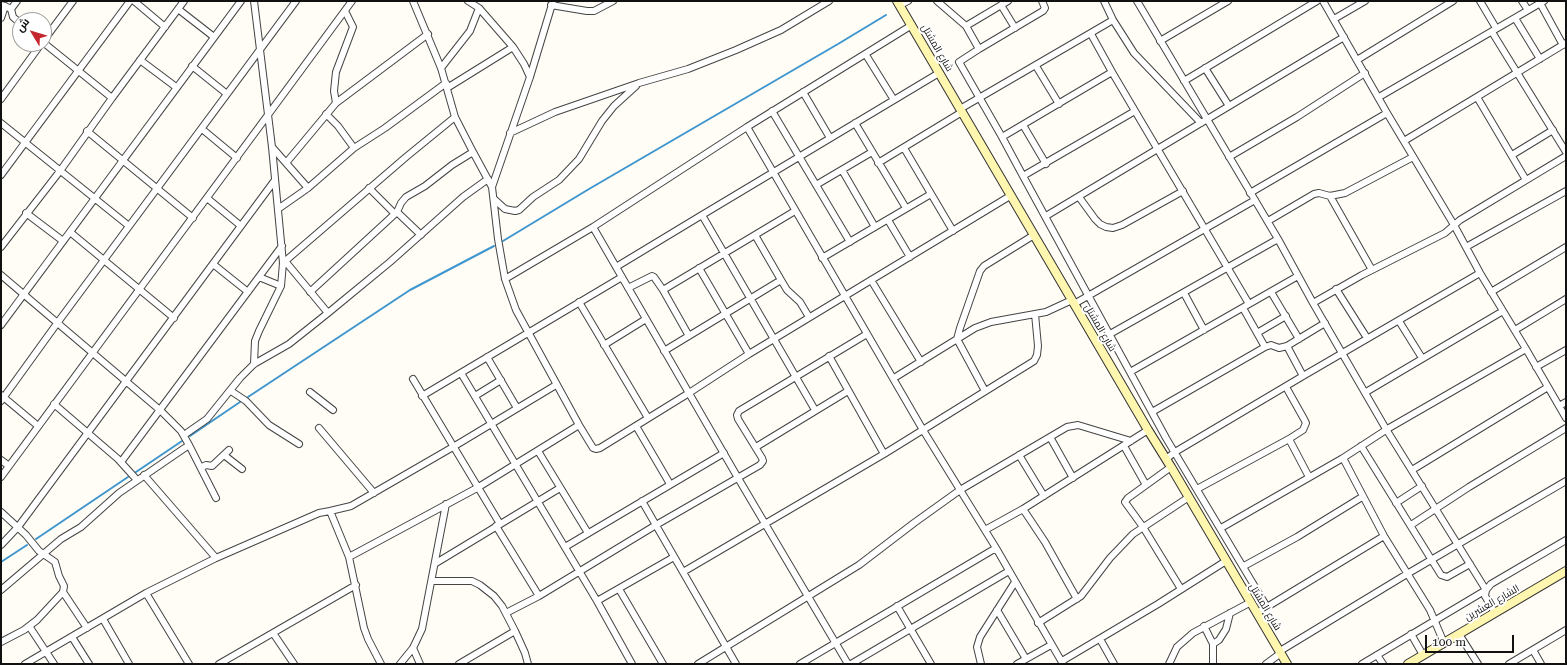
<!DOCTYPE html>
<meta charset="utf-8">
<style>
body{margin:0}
#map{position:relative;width:1567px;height:665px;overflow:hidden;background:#fffdf5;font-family:"Roboto Serif",Cairo,serif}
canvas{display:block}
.frame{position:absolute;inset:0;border:2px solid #111;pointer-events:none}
.north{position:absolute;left:12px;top:12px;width:40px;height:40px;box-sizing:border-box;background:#fff;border:1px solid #a0a0a0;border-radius:50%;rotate:308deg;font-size:11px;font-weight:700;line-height:16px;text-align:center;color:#111}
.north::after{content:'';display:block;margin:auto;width:14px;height:18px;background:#c4262e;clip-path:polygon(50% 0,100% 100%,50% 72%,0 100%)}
.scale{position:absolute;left:1425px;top:635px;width:89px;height:18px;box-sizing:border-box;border:2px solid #111;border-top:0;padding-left:5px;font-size:12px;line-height:14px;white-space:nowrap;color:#111;-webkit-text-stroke:3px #fff;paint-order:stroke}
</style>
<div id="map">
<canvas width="1567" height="665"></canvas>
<div class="frame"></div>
<div class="north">ش</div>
<div class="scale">100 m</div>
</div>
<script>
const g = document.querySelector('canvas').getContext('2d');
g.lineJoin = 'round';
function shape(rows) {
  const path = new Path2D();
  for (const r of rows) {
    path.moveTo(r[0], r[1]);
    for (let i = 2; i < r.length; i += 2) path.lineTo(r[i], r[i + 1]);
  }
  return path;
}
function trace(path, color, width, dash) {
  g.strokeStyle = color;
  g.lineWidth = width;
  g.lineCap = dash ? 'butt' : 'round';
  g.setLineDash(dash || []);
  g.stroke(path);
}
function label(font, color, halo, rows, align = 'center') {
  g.font = font + ' "Roboto Serif",Cairo,serif';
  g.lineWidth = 4;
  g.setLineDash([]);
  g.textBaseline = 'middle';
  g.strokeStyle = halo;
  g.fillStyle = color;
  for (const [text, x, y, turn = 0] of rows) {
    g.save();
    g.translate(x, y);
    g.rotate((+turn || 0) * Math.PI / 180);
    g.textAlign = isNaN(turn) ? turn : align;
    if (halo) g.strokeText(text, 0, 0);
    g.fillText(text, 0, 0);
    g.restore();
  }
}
const stream = shape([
 [503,241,589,189,838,44,886,15],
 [248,397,410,290,494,246],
 [190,436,240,402],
 [136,472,182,441],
 [36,539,128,477],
 [1,562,27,545]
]);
const street = shape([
 [134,1,165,27],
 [254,1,272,147,283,263,281,286,259,331,255,341,254,364],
 [413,1,441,68,455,117,473,152],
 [468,1,479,8,513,47,524,64,530,77],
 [937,1,966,26],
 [1042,1,1045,8,1043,11,979,49,959,62,1002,137,1112,72,1249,304],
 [1104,1,1113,20,1134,53,1201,123],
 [1137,1,1278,239,1313,303,1386,429,1486,590,1485,596,1495,613],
 [1323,1,1387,113,1454,225,1480,273,1526,349,1566,418],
 [1480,1,1496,28],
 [1522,1,1528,10],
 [1540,3,1563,45],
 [1,5,5,6,1,18],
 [551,5,587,11,594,11,613,1],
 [900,5,908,1],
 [1001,5,1015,28],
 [5,6,11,9,13,17,20,23],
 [11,9,17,1],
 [178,9,214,37],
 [1515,18,1540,59],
 [1334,19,1365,1],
 [1492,32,1566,152],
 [1091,34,1112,72],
 [44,40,73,1],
 [1160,41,1228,1],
 [44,43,112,98,184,1],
 [979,49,966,26,1008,1],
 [866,55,894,100],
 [140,60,176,87],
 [1357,60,1453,1],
 [192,66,227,94],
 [1036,66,1059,104],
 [441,68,470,31,479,8],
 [1205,68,1229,106],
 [1184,81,1317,1],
 [447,88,513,47],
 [803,92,830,138],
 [1379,97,1544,1],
 [1477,97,1526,180],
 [1,99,41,44],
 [336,103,334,91,336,72,353,27,345,11],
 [960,109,1113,20],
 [772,111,850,242],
 [1135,111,1023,176,1166,438,1267,607],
 [326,114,338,126,354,148],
 [1,123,129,226],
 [855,123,906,208],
 [1023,125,1046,164],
 [747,127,923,430,996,548,1063,664],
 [202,129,237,158],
 [87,131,193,218],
 [510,133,555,112,639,83,688,69,736,50,781,30,829,1],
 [1002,137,1023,176],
 [1404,141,1566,43],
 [272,147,308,188],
 [904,148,953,231],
 [1512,155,1553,130],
 [1229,157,1297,117,1365,73],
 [286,163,336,103,428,34],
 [878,163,962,112],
 [842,170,875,227],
 [1,175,130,1],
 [816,185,872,152],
 [492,187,530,77,553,1],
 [369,188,395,214],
 [1250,193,1387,113],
 [1330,196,1372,270],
 [1079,197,1095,219,1100,224,1106,227,1113,228,1122,225,1183,191],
 [207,198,241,226],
 [494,199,505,209,515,211,519,210,533,197,559,180,579,159,602,121,614,106,636,86],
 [278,209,308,188,354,148,385,128,446,83],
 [397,212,401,203,406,197,425,186,452,165,473,152,492,187,498,239,505,279,516,310,579,425,593,448,596,449,600,448,689,393,749,354,1010,196],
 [26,213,63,241],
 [1046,216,1344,37],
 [888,220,910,257],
 [1268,221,1314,194,1319,193,1330,196,1345,193,1413,157],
 [593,227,738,478,848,664],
 [70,232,174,318],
 [755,235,781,280],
 [1,247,60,171,112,98],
 [1466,247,1566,191],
 [822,258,931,194],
 [285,261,328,313],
 [283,263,406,157,455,117],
 [213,264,248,292],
 [616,267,702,215],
 [699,268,749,354],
 [1,275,161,411,181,431,189,445],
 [259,277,281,286],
 [505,279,593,227,747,127,912,25],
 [871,280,921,362],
 [628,288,652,276,654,277,663,290,795,211],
 [1336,289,1367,338],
 [663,290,689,336],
 [310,292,397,212,421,235],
 [1271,292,1299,339],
 [1491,292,1566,247],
 [1184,293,1204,330],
 [579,302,648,418],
 [1313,303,1362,275,1445,233,1460,220,1566,156],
 [1074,304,1255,200],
 [1243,308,1265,347],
 [1399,321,1422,358],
 [1,325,241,1],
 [1515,330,1566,299],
 [1257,333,1286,316],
 [1110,334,1278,239],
 [604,345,646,319],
 [1287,346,1303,376],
 [664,351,781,280,787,290,800,302,809,317],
 [829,356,884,454],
 [487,357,517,408],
 [1536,367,1566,350],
 [1130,372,1298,276],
 [461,373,597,601,632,664],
 [894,378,975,328,991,322,1046,312,1072,300],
 [413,379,500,524],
 [231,391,246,401,269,425,299,444],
 [985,391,957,339,960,328,980,271,984,266,1034,235],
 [310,392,333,410],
 [1366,392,1503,311],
 [1,395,38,426],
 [422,396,622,277],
 [475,396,501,380],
 [1,401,58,322,296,1],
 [54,404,118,459,137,480],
 [1559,406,1566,402],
 [815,410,702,215,939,73],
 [1152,412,1265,347,1271,345,1279,348,1287,346,1325,323],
 [636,426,670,484],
 [319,428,374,493],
 [184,435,207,419,240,378,254,364,289,344,328,313,390,262,463,197,488,179],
 [1050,437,1073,478],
 [1289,439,1309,477],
 [1124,446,1146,485],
 [1361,446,1441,575,1447,577,1470,564],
 [756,447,848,391],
 [538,451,588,533],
 [224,455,242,469],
 [1019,455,1044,496],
 [1343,458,1384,536,1430,610,1444,643],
 [1166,459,1175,452,1303,376,1480,273],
 [1,460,9,466],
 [121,462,282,246],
 [202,467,206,465,212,466,229,450],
 [1171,467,1128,498,1125,502,1143,527,1181,589],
 [1412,470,1548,387],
 [144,475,216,558],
 [1,477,352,1],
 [1197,489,1289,439,1303,430,1306,423,1304,419,1286,387],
 [642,501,736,664],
 [1396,503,1422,486],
 [1023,509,1045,542,1077,599],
 [330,511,351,506,453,447,556,385],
 [1,512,26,535,39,551,55,562,59,576,64,586,63,592,37,620,24,630,1,642],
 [1411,525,1469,487,1566,428],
 [496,526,539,596],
 [1221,528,1343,458,1389,428,1526,349],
 [985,530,1023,509,1148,430],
 [1,545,18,527,275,180],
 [565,547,724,453],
 [349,557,477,488,579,425],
 [436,563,560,488],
 [1244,566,1297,537,1362,497],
 [683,572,884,454,1034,361,1037,355,1038,346,1035,314],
 [432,581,472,581,480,585,494,596,502,606,515,631,525,653,528,664],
 [619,589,663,664],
 [1,590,61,539,81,527,119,493,189,445,216,498],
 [63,592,87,628],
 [146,593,189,664],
 [597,601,674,557],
 [897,606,931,664],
 [997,610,1026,659],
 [506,613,539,596,656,525,760,465,763,461,762,458,738,419,737,415,739,411,867,334],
 [1257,613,1384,536],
 [103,619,129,664],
 [1038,623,1081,596,1110,558,1133,534,1189,497],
 [29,626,54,664],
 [1204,626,1213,644,1213,664],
 [273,633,294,664],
 [1411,634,1423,655],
 [1459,634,1478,664],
 [72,637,89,664],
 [1100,639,1114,664],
 [1213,644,1219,640,1226,629,1230,613],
 [413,648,420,664],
 [1533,650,1541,664],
 [1280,651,1407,574,1566,481],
 [1377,655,1383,664],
 [1062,661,1158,604,1226,561],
 [25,664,146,593,216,558,319,513,330,511,349,557,364,628,368,639,381,664],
 [219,664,356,585],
 [400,664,413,648,422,629,446,504],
 [459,664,515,631],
 [698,664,859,565,914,523,960,490,1067,427,1078,425,1131,441],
 [800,664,996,548],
 [851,664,1009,571],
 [981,664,977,647,980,637,1015,582],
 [1017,664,1051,645],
 [1169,664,1177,647,1193,633,1251,602],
 [1266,664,1281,653],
 [1362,664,1486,590,1491,584,1566,540],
 [1509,664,1566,630]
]);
const secondary = shape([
 [897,1,1148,430,1171,467,1287,664],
 [1408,664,1566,571]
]);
const streetNames = [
 ["شارع المشتل",937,48,60],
 ["شارع المشتل",1100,328,60],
 ["الشارع العشرين",1492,603,-30],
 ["شارع المشتل",1265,607,59]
];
trace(stream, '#3f96cf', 2);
trace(street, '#444', 8);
trace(secondary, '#333', 10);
trace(street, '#fff', 6);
trace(secondary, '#fff6b0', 8);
label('10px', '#111', '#fff', streetNames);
</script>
